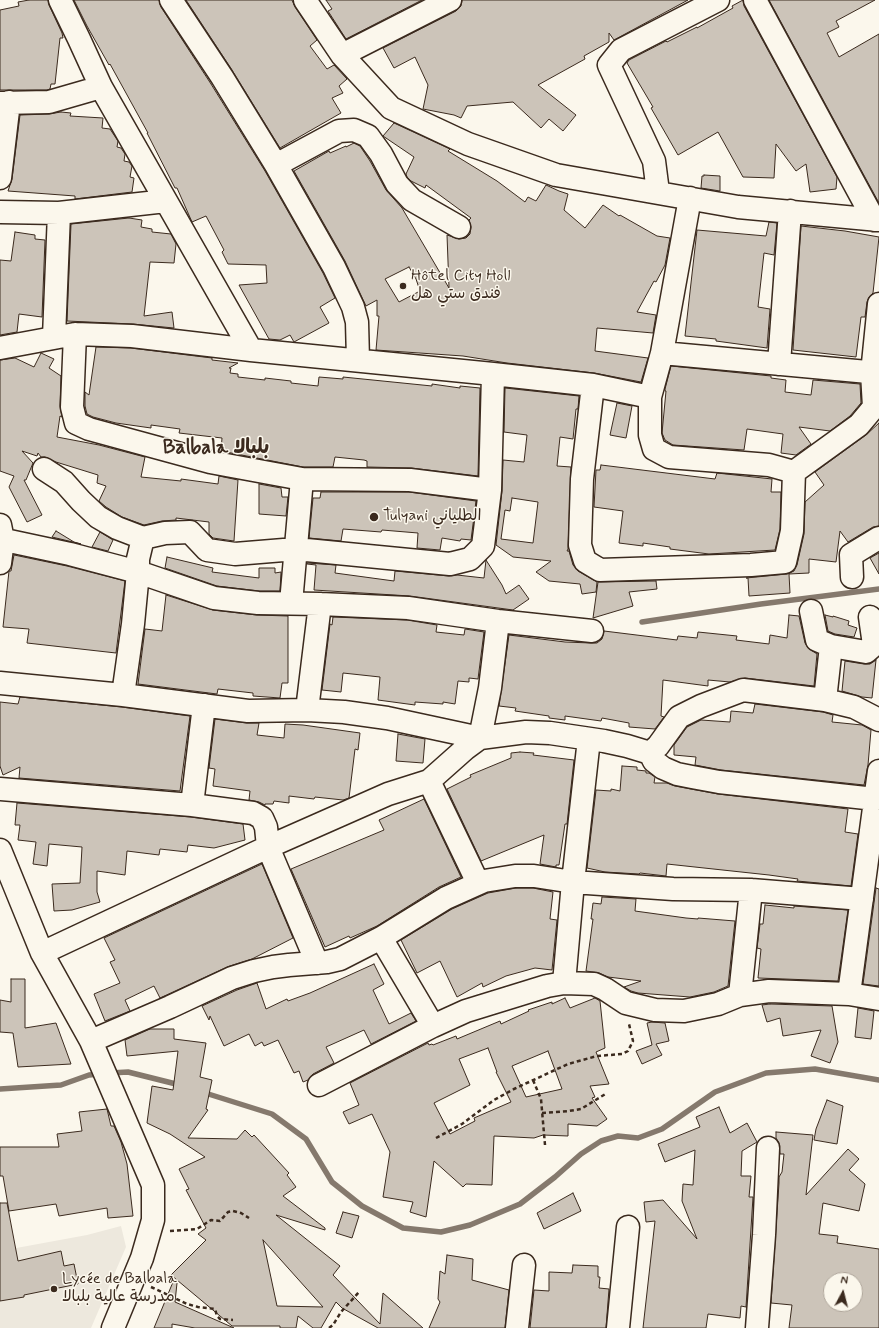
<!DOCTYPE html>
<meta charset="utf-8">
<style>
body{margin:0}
#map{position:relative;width:879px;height:1328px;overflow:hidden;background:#fbf7ec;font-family:Mynerve,sans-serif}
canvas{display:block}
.north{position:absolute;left:823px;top:1272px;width:40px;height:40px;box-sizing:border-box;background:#fbf7ec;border:1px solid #aea59a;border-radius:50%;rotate:7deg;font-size:11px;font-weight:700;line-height:16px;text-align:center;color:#3b2a1e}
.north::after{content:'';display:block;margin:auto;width:14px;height:18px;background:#3b2a1e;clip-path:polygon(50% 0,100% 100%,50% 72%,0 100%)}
</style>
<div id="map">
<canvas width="879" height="1328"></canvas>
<div class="north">N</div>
</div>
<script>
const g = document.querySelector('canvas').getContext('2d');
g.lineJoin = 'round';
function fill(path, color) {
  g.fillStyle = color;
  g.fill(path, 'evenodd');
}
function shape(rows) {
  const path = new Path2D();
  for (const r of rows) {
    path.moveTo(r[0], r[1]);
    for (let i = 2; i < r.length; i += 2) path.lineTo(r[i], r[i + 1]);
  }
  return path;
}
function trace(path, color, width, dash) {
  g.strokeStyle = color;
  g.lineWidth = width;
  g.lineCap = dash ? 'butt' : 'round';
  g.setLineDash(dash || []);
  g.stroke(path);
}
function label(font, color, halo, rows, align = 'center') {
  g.font = font + ' Mynerve,"Playpen Sans Arabic",sans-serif';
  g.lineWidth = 3;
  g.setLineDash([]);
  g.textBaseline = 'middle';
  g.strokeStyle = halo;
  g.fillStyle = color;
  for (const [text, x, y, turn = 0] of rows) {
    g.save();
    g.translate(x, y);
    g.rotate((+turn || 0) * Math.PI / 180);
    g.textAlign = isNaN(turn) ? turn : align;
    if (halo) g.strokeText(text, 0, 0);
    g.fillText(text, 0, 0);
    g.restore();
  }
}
const built = shape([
 [121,1226,126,1247,91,1328,0,1328,0,1251,87,1235]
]);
const stream = shape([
 [642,622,761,604,879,589],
 [110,1073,128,1072,180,1085],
 [0,1089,61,1085,89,1075,100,1074],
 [202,1092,272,1114,306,1139,332,1182,362,1206,403,1228,441,1232,470,1225,520,1204,555,1177,581,1154,601,1141,618,1136,638,1138,662,1129,715,1092,766,1073,815,1069,879,1080]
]);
const building = shape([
 [29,0,48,0,49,5,62,33,63,38,60,38,55,84,51,84,50,89,47,90,0,90,0,10,19,6,18,2,29,0],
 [74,0,159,0,161,7,211,84,265,171,323,273,335,298,320,307,329,323,294,342,290,335,280,340,269,339,239,285,267,283,266,265,228,264,222,252,224,250,206,216,192,222,177,188,175,188,147,133,148,133,110,64,109,65,87,26,74,0],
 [186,0,292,0,295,7,317,40,310,46,327,69,334,65,347,79,339,86,343,93,332,98,341,113,280,148,232,70,186,0],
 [326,0,422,0,346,39,328,11,332,9,326,0],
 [462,0,688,0,614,40,609,33,609,42,584,56,585,59,538,85,576,115,563,131,549,119,541,128,513,102,467,106,461,118,454,115,423,109,428,85,415,57,394,68,383,48,456,11,461,6,462,0],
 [743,0,744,6,837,177,836,189,810,192,806,164,796,171,776,144,774,178,743,177,718,132,678,155,651,108,653,107,627,63,629,60,666,41,667,42,697,27,697,28,733,8,732,6,743,0],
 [769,0,875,0,836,21,839,27,827,33,839,57,879,34,879,203,769,0],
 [61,112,71,113,70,116,103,118,102,128,110,129,118,141,117,147,121,148,125,154,124,161,129,162,132,166,130,177,134,178,132,192,75,199,75,196,8,191,12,179,20,115,49,114,61,112],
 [394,123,450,149,448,151,497,181,525,202,528,197,536,201,546,185,559,191,568,194,564,210,585,228,603,205,619,216,620,215,657,236,670,238,665,265,656,282,654,281,637,312,656,315,653,333,597,328,595,351,648,358,641,382,594,373,507,363,463,356,376,350,379,316,377,316,377,300,366,306,345,261,294,171,329,151,330,153,346,146,346,147,354,143,360,146,370,161,386,190,402,208,449,288,447,235,459,239,466,238,470,234,471,227,469,220,471,218,426,185,425,188,411,181,407,177,406,174,414,157,383,136,394,123],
 [409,267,416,279,420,291,399,302,385,279,409,267],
 [704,175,720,176,720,191,701,188,702,176,704,176,704,175],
 [129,218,142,220,141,227,152,229,152,232,171,234,176,244,174,263,150,262,144,316,172,312,174,328,132,324,67,321,71,224,129,218],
 [769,222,777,223,774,255,764,253,758,307,770,309,767,348,716,341,716,339,685,336,697,230,766,236,769,222],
 [801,226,845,231,879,237,873,293,869,297,867,302,865,317,861,317,856,357,793,350,801,226],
 [15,232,35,235,35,239,45,240,42,317,19,314,17,332,0,335,0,260,11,261,15,232],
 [96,347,131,348,212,358,212,360,238,363,229,368,231,368,230,373,238,374,238,377,265,380,265,378,291,381,291,383,318,386,319,377,343,379,343,377,432,386,432,384,460,388,460,386,480,388,478,476,411,468,367,467,367,461,364,460,335,457,333,467,303,467,221,451,222,438,179,433,180,429,151,425,151,428,116,423,93,417,87,414,85,406,85,392,89,395,96,347],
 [41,353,54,359,49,368,61,376,60,406,62,417,60,416,57,437,99,445,145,457,141,477,181,481,181,479,218,484,219,476,238,480,234,541,213,538,209,534,209,522,176,518,176,520,162,521,144,525,122,517,106,507,99,501,106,486,97,483,98,475,56,462,45,457,41,457,38,453,37,456,22,451,33,463,26,480,24,480,42,515,27,522,9,487,14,476,0,471,0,360,15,358,34,367,41,353],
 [671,366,771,376,771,378,786,380,785,392,811,395,813,380,860,384,861,403,850,416,830,431,799,427,811,444,796,455,781,453,783,434,747,429,744,450,673,445,665,440,662,433,666,391,665,391,665,389,671,366],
 [505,388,579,396,578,409,576,409,573,439,560,437,557,466,571,467,568,549,567,551,569,551,573,565,578,571,597,582,596,592,582,594,580,584,549,581,536,572,551,561,513,557,496,545,502,491,503,460,524,462,527,435,504,432,505,388],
 [512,498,538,502,533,543,501,539,505,510,510,511,512,498],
 [617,403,632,406,626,438,610,435,617,403],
 [879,423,879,526,873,527,848,542,840,531,836,562,809,559,809,573,789,574,790,593,749,596,748,578,746,578,787,574,794,571,797,565,804,534,805,502,824,485,815,472,866,435,879,423],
 [601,465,715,479,717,473,772,479,771,492,781,492,780,529,775,550,709,554,670,549,670,547,643,543,643,546,619,543,623,511,594,507,596,470,600,470,601,465],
 [259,484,281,488,282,497,288,497,286,516,259,514,259,484],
 [321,492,409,492,476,501,471,540,461,539,460,541,442,538,440,550,417,548,418,533,382,530,381,532,343,529,341,541,309,538,313,498,320,498,321,492],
 [56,531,74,542,81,544,52,537,56,531],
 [100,532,113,540,108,551,92,547,100,532],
 [879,553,879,574,870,558,879,553],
 [14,555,67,566,125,581,116,653,27,643,29,629,3,627,9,571,11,571,14,555],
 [167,557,213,568,212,572,259,578,259,568,275,568,275,573,281,572,280,591,259,591,217,586,165,568,167,557],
 [486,560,502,585,506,594,519,585,529,599,513,610,410,596,314,590,316,565,307,564,307,563,336,565,335,573,394,581,395,571,449,576,457,575,484,578,486,560],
 [656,581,657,589,629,592,633,606,593,618,598,582,656,581],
 [166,595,213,610,257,615,288,616,288,683,282,683,280,698,253,696,253,693,218,689,217,694,138,684,145,629,162,631,166,595],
 [789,615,799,616,805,643,808,648,817,654,814,686,745,678,730,682,708,680,708,686,663,680,661,716,664,717,655,729,629,727,629,723,602,718,601,721,565,716,565,720,549,718,549,716,515,711,516,708,499,706,509,635,565,642,591,643,597,643,602,639,604,631,677,640,678,636,697,638,698,632,737,636,736,640,769,644,770,635,787,638,789,615],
 [825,615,833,617,833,616,849,621,848,625,857,628,854,637,835,634,828,631,825,615],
 [333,617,407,620,437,625,436,632,464,635,465,629,484,632,478,679,469,678,469,682,458,681,455,704,443,702,443,704,415,702,415,705,378,700,380,677,343,673,341,692,322,690,330,624,332,625,333,617],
 [876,660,872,698,862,697,842,691,845,661,864,664,870,664,876,660],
 [20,697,122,707,190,716,180,791,19,778,20,767,3,775,0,766,0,702,18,704,20,697],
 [755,704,823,712,833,715,832,722,862,725,871,730,868,765,864,785,721,770,695,765,696,757,674,755,674,745,687,727,701,720,730,722,731,711,753,713,755,704],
 [215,719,247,723,259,723,257,735,284,738,285,724,303,725,360,733,358,750,355,749,349,798,343,800,315,797,314,799,289,796,289,803,274,801,273,804,265,804,265,805,259,802,249,800,250,791,213,786,215,769,209,768,215,719],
 [398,734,425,739,423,763,396,761,398,734],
 [520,752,534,753,533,755,574,760,567,824,565,824,559,865,556,865,556,867,540,864,544,835,481,861,447,789,471,777,470,775,511,758,511,753,520,752],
 [622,766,637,767,637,770,646,771,646,773,649,773,655,777,654,783,667,783,675,786,718,794,848,809,845,832,858,834,851,886,797,881,798,879,769,875,667,864,666,876,640,873,639,874,605,872,587,868,596,790,611,791,611,789,620,791,622,766],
 [424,799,461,877,439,887,377,926,350,938,349,936,325,947,291,869,384,830,379,820,424,799],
 [17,803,191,817,243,824,245,840,214,848,188,845,187,852,160,849,159,855,127,851,125,875,97,871,97,892,100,902,72,910,54,911,52,884,80,883,82,847,49,844,47,866,33,864,36,842,18,840,20,825,15,825,17,803],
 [262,864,293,938,252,959,227,967,160,998,154,986,125,1000,130,1011,105,1021,94,994,120,983,110,962,115,960,104,938,262,864],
 [516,888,533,888,553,892,550,919,557,920,552,970,535,968,506,976,483,987,482,983,457,997,440,961,417,973,401,940,452,909,488,893,516,888],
 [876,888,879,889,879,986,863,984,876,888],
 [602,897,636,899,635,911,686,918,698,919,698,918,735,921,728,986,714,992,690,997,638,993,631,991,624,987,641,981,608,977,599,973,586,971,593,919,591,919,593,903,601,904,602,897],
 [765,905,794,908,794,906,848,910,838,981,758,978,761,949,757,948,760,924,763,924,765,905],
 [374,964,384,984,373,990,389,1024,411,1013,416,1021,371,1044,364,1030,326,1047,334,1063,313,1074,308,1080,303,1082,299,1071,294,1073,278,1040,264,1046,262,1042,255,1046,249,1034,224,1046,210,1016,209,1020,202,1006,237,990,257,983,266,1009,287,999,288,1001,310,993,374,964],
 [11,979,25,979,25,1028,56,1023,71,1064,18,1067,13,1033,0,1032,0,1000,11,1002,11,979],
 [565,998,570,1008,595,998,600,1001,605,1048,596,1052,609,1084,590,1086,595,1097,592,1098,607,1119,597,1126,568,1124,568,1136,543,1135,534,1138,494,1136,492,1185,466,1184,463,1187,434,1161,426,1217,410,1212,413,1202,383,1197,390,1152,372,1114,349,1124,343,1112,359,1105,350,1083,428,1043,429,1045,432,1044,433,1045,456,1036,457,1039,500,1021,501,1024,529,1011,528,1010,552,1002,552,1004,565,998],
 [488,1048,497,1072,496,1072,511,1102,474,1118,475,1121,450,1134,434,1103,470,1085,459,1059,488,1048],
 [548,1051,562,1089,526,1097,512,1066,548,1051],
 [770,1004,832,1006,838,1042,830,1063,811,1056,821,1030,783,1036,780,1018,767,1022,762,1005,770,1004],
 [858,1008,874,1011,871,1039,855,1037,858,1008],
 [652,1022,665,1023,669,1041,656,1044,662,1055,642,1064,636,1051,652,1045,647,1023,652,1022],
 [150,1029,174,1029,174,1039,206,1043,200,1077,212,1080,206,1109,208,1110,188,1138,237,1139,245,1130,252,1137,254,1135,289,1173,287,1175,296,1187,283,1196,325,1228,325,1230,276,1215,340,1266,333,1275,380,1324,383,1293,423,1328,378,1328,342,1308,336,1302,321,1328,313,1328,298,1316,296,1328,280,1328,280,1326,232,1326,171,1275,206,1240,198,1234,206,1228,186,1190,189,1189,179,1169,205,1157,170,1134,147,1123,152,1086,173,1090,178,1051,127,1056,125,1040,150,1029],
 [263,1240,323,1307,277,1306,263,1240],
 [827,1100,843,1106,837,1144,814,1140,816,1129,827,1100],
 [719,1107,730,1133,747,1123,757,1142,742,1151,741,1176,751,1176,749,1197,753,1197,746,1307,741,1306,740,1318,708,1314,706,1328,643,1328,655,1221,646,1222,644,1202,663,1200,697,1239,682,1201,683,1184,693,1185,695,1150,665,1162,658,1144,700,1127,696,1117,719,1107],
 [107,1109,111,1126,114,1126,121,1142,127,1164,133,1216,108,1218,107,1208,59,1216,56,1204,9,1211,3,1176,0,1176,0,1147,59,1147,57,1134,82,1131,79,1112,107,1109],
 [776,1132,813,1135,806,1195,848,1149,859,1159,849,1170,865,1184,859,1211,823,1203,819,1234,838,1236,837,1243,879,1249,879,1328,789,1328,792,1305,771,1303,779,1183,779,1177,782,1172,784,1154,780,1154,779,1143,776,1138,776,1132],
 [831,1280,855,1280,855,1304,831,1304,831,1280],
 [573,1193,581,1211,544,1229,537,1213,573,1193],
 [0,1203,7,1203,18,1261,61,1251,64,1266,74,1264,78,1284,24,1295,24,1297,0,1301,0,1203],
 [343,1212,359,1216,352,1238,336,1233,343,1212],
 [447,1255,473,1259,472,1280,509,1290,505,1328,429,1328,440,1302,438,1299,440,1271,445,1274,447,1255],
 [573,1265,598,1266,598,1277,600,1277,599,1288,609,1289,606,1328,530,1328,534,1290,549,1291,549,1272,572,1273,573,1265],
 [173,1282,177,1283,175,1302,234,1328,195,1328,172,1324,172,1328,154,1328,173,1282]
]);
const path = shape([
 [533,1080,541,1099,545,1145],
 [542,1113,569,1111,581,1109,607,1093],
 [436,1138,462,1124,494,1100,514,1089,568,1064,597,1056,622,1054,628,1051,633,1041,629,1024],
 [170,1231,197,1229,211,1220,220,1221,228,1212,233,1211,241,1213,249,1218],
 [151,1287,187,1304,198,1307,215,1309,217,1316,220,1319,233,1320],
 [329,1328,333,1325,341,1312,359,1292]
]);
const minor = shape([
 [60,0,79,39,101,87,251,350],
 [171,0,222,77,276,165,334,267,353,307,357,322,358,360],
 [305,0,342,55,391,108,468,144,556,175,738,207,879,220],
 [755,0,874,220],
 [342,55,450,0],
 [0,103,49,102,101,87],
 [276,165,339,131,354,130,368,136,381,154,397,184,412,200,459,227],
 [0,178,9,102],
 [658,192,654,161,609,65,621,50,718,0],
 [690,198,662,353,650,397,650,435,654,449,669,457,769,465,794,472],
 [0,212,59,213,166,201],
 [75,334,72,407,76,423,89,429,210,462,302,479,410,480,490,490],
 [54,337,59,213],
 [0,348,75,334,132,336,251,350,493,374,593,385,650,397],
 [662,353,879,373],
 [779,364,790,211],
 [593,385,582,479,580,545,585,561,600,570,751,565,785,562,792,531,794,472,859,425,874,407,872,373,879,304],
 [44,469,64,482,81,501,98,517,117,528,143,538,165,533,190,532,207,550,235,554,296,549,450,564,470,559,483,546,490,490,493,374],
 [0,539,70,554,138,572,214,598,258,603,320,604,408,608,498,621,592,631],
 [0,563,3,540,0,525],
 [852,577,851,555,879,538],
 [291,603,302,479],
 [811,611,817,640,831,646,825,700],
 [831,646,866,652,874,645,870,617],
 [0,683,123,695,248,711,307,710,344,712,387,718,480,738,490,688,498,621],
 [123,695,133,624,138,572,138,559,143,538],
 [307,710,320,604],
 [650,753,658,746,679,717,701,706,743,690,825,700,854,707,879,720],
 [429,781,478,883],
 [0,789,192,805,253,813,262,818,266,827,268,847,317,963],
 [192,805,204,705],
 [0,850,42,953,91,1041,153,1185,153,1220,142,1258,113,1328],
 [381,938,433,1026,466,1011,547,986,564,983,594,984,605,989,626,1003,655,1010,684,1011,718,1004,740,995,769,991,849,994,879,999],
 [42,953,268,847,388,794,429,781,465,749,480,738,526,732,550,733,604,741,627,746,650,753,654,761,663,768,677,774,692,777,719,782,875,799],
 [564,983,573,882,589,739],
 [849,994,879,771],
 [740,995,751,890],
 [91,1041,170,1007,232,978,254,971,273,967,289,965,327,962,340,959,381,938,446,898,484,881,515,876,534,876,573,882,673,889,751,890,862,899],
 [319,1085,433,1026],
 [517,1328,524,1265],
 [618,1328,628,1227],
 [757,1328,764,1235,768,1148]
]);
const markers = [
 [403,286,4,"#3b2a1e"],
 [374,517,5,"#3b2a1e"],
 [54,1289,4,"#3b2a1e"]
];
const poiNames = [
 ["Hôtel City Holl",411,277],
 ["فندق ستي هل",411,295],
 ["Tulyani الطلياني",383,517],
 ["Lycée de Balbala",62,1280],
 ["مدرسة عالية بلبالا",62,1298]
];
const districtNames = [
 ["Balbala بلبالا",216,449]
];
fill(built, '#ede8dd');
trace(stream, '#85796d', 5.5);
fill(building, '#ccc4b9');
trace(building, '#3b2a1e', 1);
trace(minor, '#3b2a1e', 25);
trace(path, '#3b2a1e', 2.5, [4, 3]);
trace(minor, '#fbf7ec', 22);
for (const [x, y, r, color] of markers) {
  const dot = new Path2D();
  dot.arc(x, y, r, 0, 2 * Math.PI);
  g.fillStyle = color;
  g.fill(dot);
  trace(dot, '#fbf7ec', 1.5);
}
label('16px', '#3b2a1e', '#fbf7ec', poiNames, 'left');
label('bold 20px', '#3b2a1e', '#fbf7ec', districtNames);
</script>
